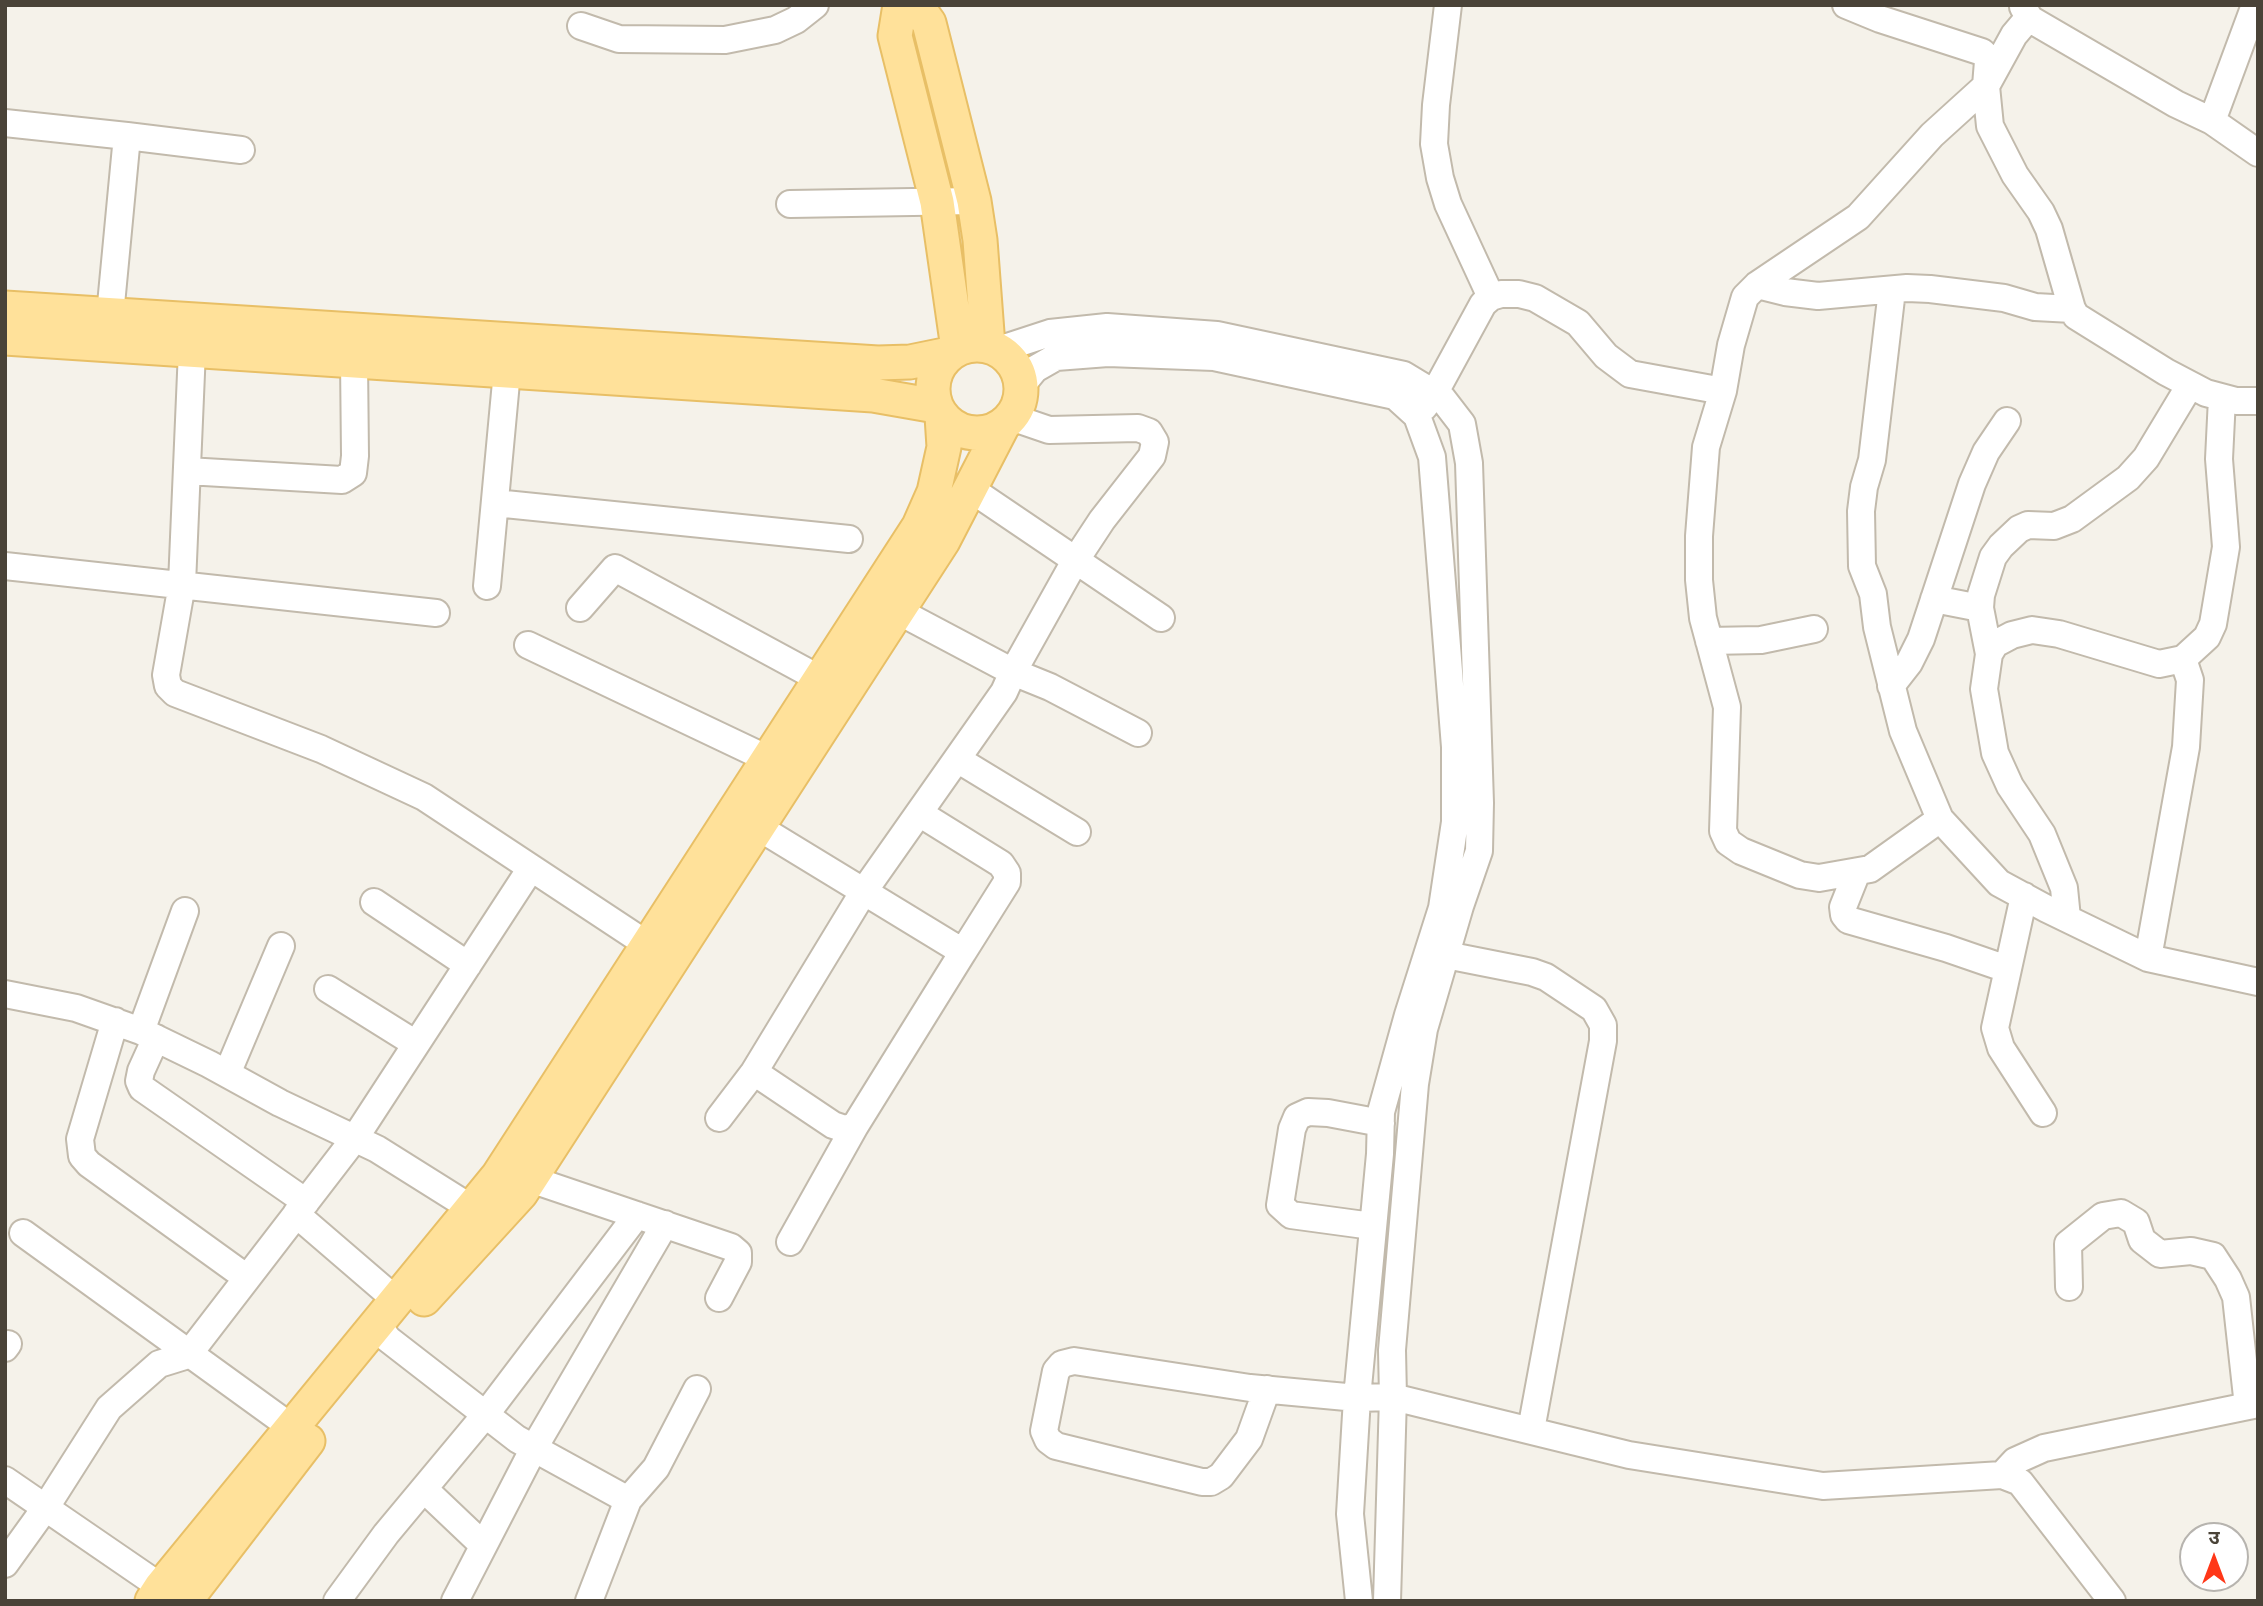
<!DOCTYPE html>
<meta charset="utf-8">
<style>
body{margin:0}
#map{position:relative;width:2263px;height:1606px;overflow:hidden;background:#f5f2ea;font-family:Roboto,"Noto Sans Devanagari",sans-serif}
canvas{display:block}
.frame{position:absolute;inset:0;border:7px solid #4a4338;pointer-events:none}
.north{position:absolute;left:2179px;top:1522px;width:70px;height:70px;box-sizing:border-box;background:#fff;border:2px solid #b7b4af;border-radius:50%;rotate:0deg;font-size:19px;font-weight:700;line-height:28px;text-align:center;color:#4a4338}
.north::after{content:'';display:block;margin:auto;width:24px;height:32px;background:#ff3718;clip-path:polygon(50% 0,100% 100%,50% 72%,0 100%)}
</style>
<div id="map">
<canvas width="2263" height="1606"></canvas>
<div class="frame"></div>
<div class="north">उ</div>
</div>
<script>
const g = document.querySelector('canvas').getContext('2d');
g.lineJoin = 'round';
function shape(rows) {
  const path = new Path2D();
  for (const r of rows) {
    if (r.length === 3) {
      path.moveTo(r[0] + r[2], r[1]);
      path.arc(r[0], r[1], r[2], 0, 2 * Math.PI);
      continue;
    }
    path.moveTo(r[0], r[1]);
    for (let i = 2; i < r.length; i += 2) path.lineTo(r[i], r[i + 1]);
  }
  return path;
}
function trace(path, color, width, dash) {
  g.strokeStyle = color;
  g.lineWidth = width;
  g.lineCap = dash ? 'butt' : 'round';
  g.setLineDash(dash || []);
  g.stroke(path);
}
const minor = shape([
 [1448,5,1436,105,1434,144,1440,178,1448,204,1491,297],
 [1846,5,1880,19,1982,52,1985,55,1988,61,1986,86,1990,126,2015,175,2041,212,2049,229,2072,309,2076,316,2166,372,2206,393,2236,401,2258,401],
 [2023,7,2030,19,2176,104,2212,121,2258,153],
 [581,26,619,39,725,40,775,30,796,20,815,5],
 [2212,121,2255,5],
 [5,123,127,136,110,315],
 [127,136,241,150],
 [790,204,974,201],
 [1757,285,1785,292,1818,296,1907,288,1930,289,2004,298,2035,307,2072,309],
 [1892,290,1872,460,1864,487,1861,511,1862,566,1873,594,1877,627,1903,731,1940,819,1999,883,2047,909,2148,958,2258,982],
 [192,350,182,584,166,675,168,686,175,693,321,749,424,797,648,945],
 [998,350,1050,333,1107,327,1217,335,1404,375,1442,398,1462,424,1469,463,1480,803,1479,851,1460,906,1424,1029,1415,1084,1392,1350,1393,1397,1387,1601],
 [1021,386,1035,369,1056,357,1108,353,1214,357,1395,396,1417,416,1432,457,1455,747,1455,822,1442,908,1408,1015,1381,1112,1380,1154,1357,1398,1350,1514,1359,1601],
 [1424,407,1434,394,1483,304,1491,297,1501,294,1519,294,1535,298,1578,323,1606,356,1630,374,1723,391],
 [1011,417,1049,430,1138,428,1149,432,1155,442,1152,456,1102,520,1075,561,1013,672,1050,687,1138,733],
 [187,471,342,480,353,473,355,456,354,361],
 [969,488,1161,618],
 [495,503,849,539],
 [5,566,436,613],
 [487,586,507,371],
 [1934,599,1980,608],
 [580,608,615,568,820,679],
 [1709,641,1761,640,1814,629],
 [528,645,768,759],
 [1989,654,1980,608,1981,595,1993,557,2001,546,2019,529,2028,525,2054,526,2072,519,2128,478,2146,458,2190,385],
 [1891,686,1909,663,1921,639,1972,484,1986,452,2007,421],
 [957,759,1077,832],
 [919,813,1001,864,1007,873,1007,882,963,952],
 [1940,819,1870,869,1819,878,1800,875,1741,851,1728,842,1723,831,1727,707,1703,618,1699,580,1699,536,1706,447,1723,391,1731,345,1745,297,1757,285,1858,217,1932,135,1986,86,2014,35,2025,22,2030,19],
 [1857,872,1843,907,1844,915,1848,920,1946,948,2007,969],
 [2024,896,1995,1028,2001,1048,2043,1113],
 [374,902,468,965],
 [2067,918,2064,888,2042,834,2010,786,1995,753,1984,689,1989,654,1995,644,2012,635,2032,630,2059,634,2159,664,2183,659,2207,637,2213,624,2226,547,2219,459,2222,398],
 [1446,955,1532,972,1546,977,1594,1009,1603,1025,1603,1041,1531,1430],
 [2148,958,2186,747,2190,680,2183,659],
 [328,989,416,1044],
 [5,994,76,1008,141,1031,209,1064,280,1103,377,1149,471,1208],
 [115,1021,80,1139,82,1156,89,1164,247,1278],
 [141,1031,185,911],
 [156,1038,141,1071,139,1081,142,1088,306,1202],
 [754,1072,833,1125,845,1129,855,1126,963,952,758,827],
 [227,1074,281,946],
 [719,1118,754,1072,864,891,1004,692,1013,672,881,602],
 [530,1179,731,1247,738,1253,738,1262,719,1298],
 [296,1214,396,1300],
 [1372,1226,1291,1215,1280,1205,1292,1129,1297,1117,1308,1112,1328,1113,1381,1123],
 [23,1233,291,1427],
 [790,1242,855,1126],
 [2069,1287,2068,1244,2103,1216,2121,1213,2136,1222,2142,1240,2160,1254,2191,1251,2213,1256,2228,1279,2236,1297,2248,1406],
 [377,1324,388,1339,517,1439,628,1500,589,1601],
 [5,1348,8,1344],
 [1267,1389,1249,1439,1221,1476,1211,1482,1202,1482,1056,1446,1048,1440,1044,1431,1056,1371,1062,1364,1074,1361,1250,1388,1357,1398,1393,1397,1629,1455,1823,1486,2002,1475,2020,1482,2112,1601],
 [2002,1475,2015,1461,2044,1448,2258,1404],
 [5,1480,161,1587,178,1596],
 [424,1489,483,1545],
 [628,1500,656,1468,697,1389],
 [5,1564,46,1507,109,1408,159,1364,188,1355,355,1138,531,868],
 [337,1601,386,1534,486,1414,637,1215],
 [455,1601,534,1448,665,1224]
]);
const major = shape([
 [900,5,895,36,937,202,958,349],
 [916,5,929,23,974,201,980,240,988,346],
 [5,308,878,363,910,362,949,354],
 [5,338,873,395,936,406],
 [977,389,44],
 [424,1299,521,1193,943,541,1003,425],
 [152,1601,161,1587,498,1176,919,526,934,492,944,447,942,416],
 [185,1601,308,1441]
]);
trace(minor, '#c2baac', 30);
trace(major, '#e8bf66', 37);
trace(minor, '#fff', 26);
trace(major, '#ffe19a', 33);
</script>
